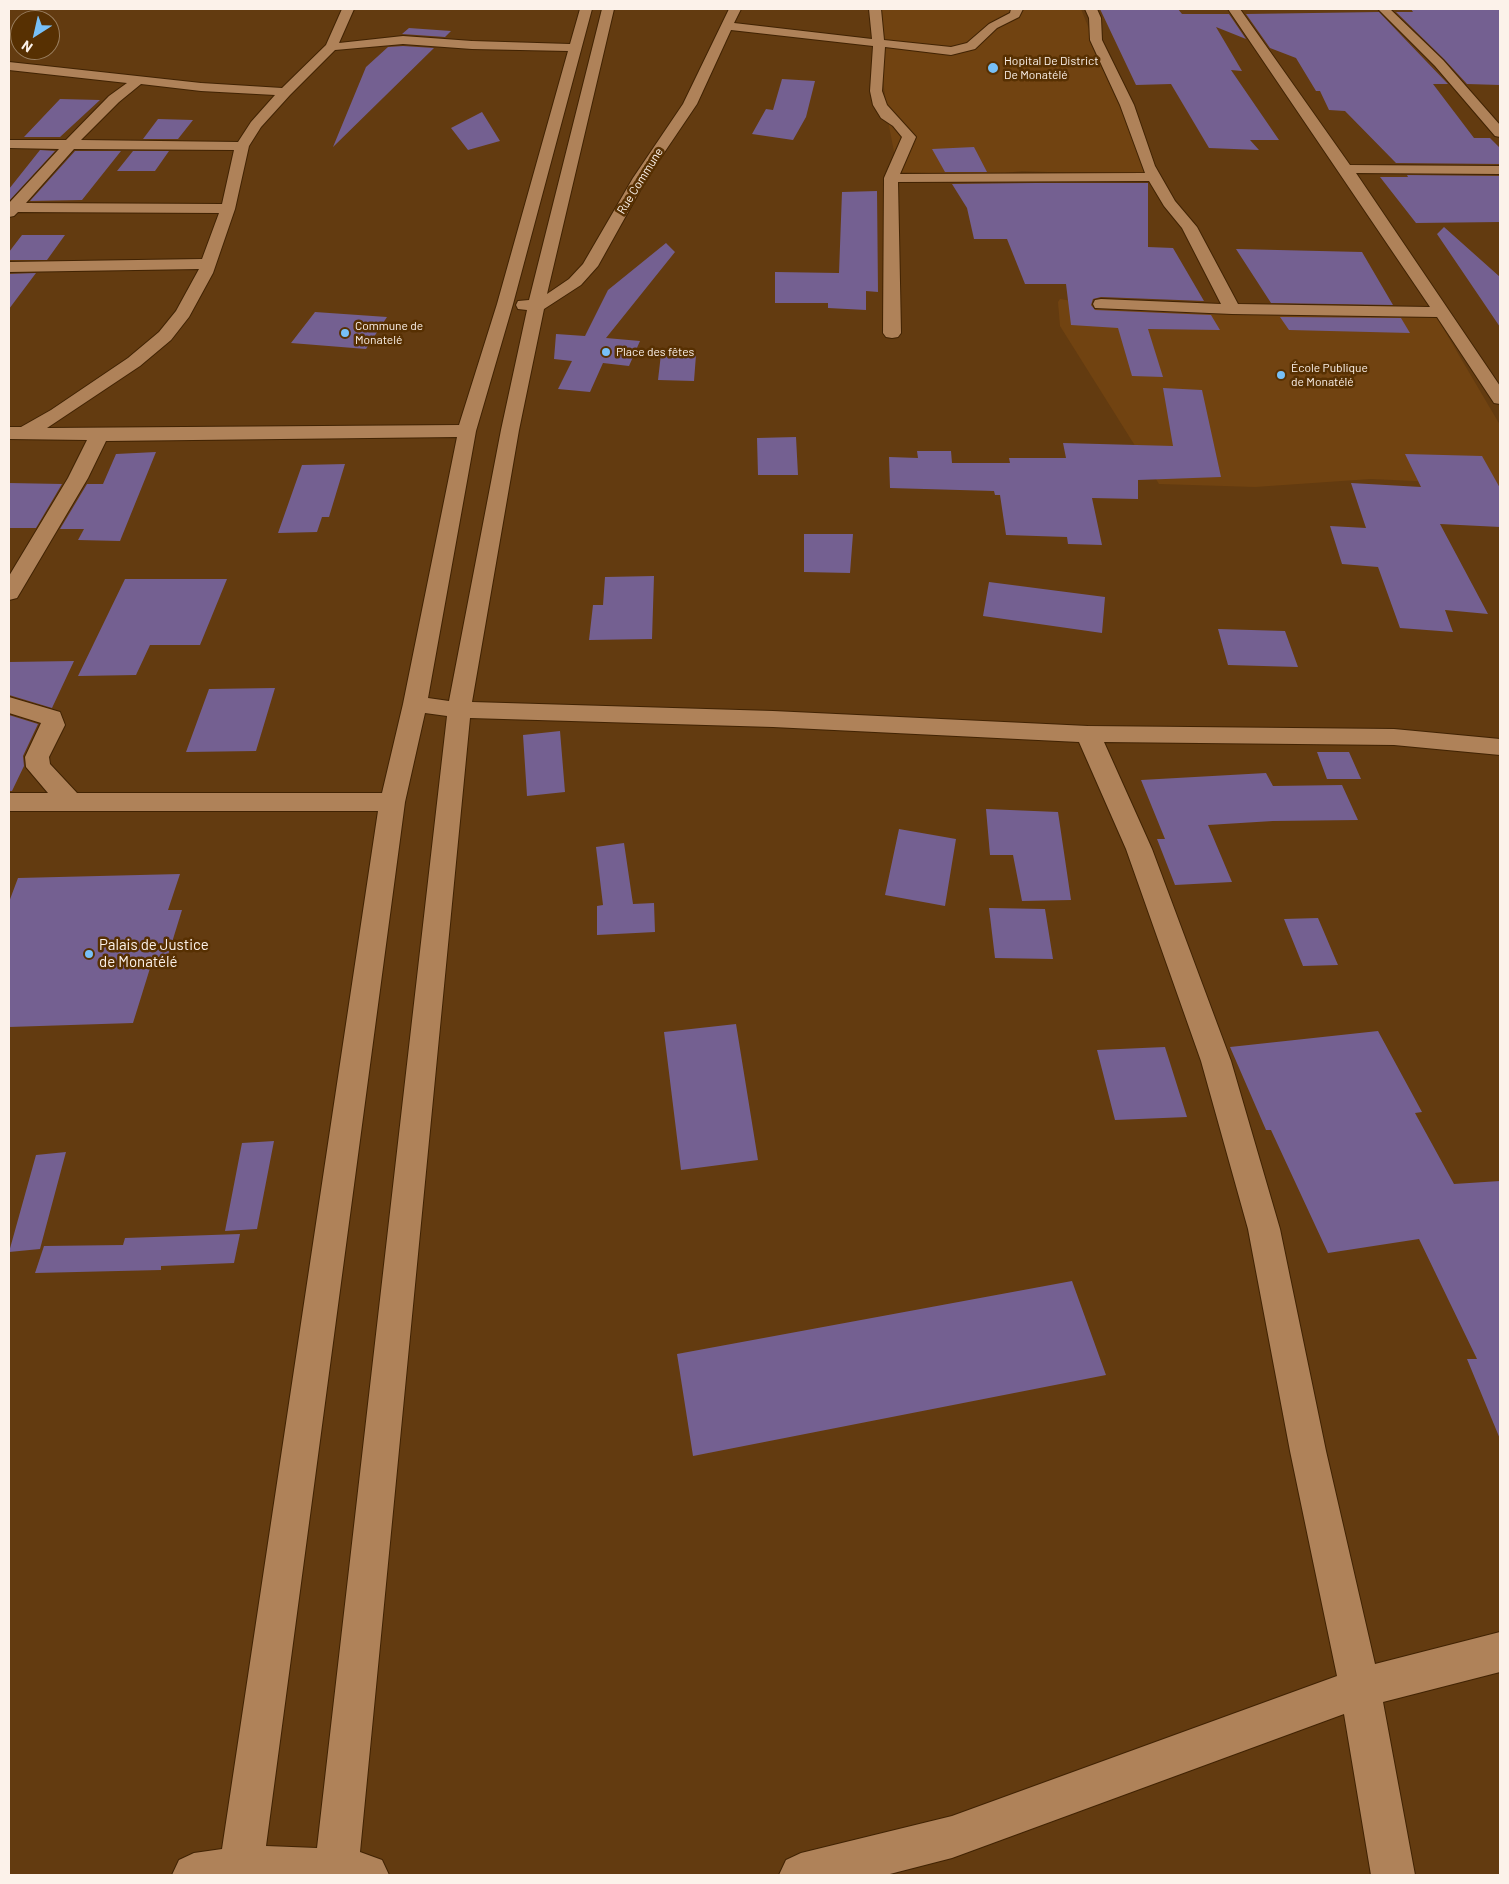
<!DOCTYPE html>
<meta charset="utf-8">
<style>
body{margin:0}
#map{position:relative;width:1509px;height:1884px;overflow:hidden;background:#633b10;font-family:Barlow,sans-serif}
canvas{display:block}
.frame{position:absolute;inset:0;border:10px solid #fcf2ea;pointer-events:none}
.north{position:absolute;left:10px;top:10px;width:50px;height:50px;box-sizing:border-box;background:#573002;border:1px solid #997e5f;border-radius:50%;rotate:215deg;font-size:14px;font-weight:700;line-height:20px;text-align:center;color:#fcf2ea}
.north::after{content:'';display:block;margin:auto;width:18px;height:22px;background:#77c0f7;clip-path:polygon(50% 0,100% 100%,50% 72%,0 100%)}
</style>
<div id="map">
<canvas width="1509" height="1884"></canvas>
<div class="frame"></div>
<div class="north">N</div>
</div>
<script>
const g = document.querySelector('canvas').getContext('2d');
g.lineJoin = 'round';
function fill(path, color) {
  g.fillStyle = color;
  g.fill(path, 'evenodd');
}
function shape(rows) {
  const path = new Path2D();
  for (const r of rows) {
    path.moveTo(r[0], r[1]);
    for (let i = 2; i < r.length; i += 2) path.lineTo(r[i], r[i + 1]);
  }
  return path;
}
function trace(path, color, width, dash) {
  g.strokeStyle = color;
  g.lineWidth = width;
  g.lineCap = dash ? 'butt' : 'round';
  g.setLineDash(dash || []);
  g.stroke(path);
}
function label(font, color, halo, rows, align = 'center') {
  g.font = font + ' Barlow,sans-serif';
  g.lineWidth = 5;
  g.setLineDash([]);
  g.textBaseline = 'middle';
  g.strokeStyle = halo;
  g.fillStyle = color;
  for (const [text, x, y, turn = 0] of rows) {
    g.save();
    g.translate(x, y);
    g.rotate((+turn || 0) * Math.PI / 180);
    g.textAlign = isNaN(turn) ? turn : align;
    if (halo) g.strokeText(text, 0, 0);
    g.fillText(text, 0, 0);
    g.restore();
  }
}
const built = shape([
 [874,9,1081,9,1148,176,1022,171,989,175,898,172,889,126],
 [1060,299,1109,307,1436,316,1500,425,1500,485,1371,479,1255,487,1159,484,1060,326,1058,302]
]);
const building = shape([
 [1100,9,1178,9,1182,14,1229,14,1246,39,1216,27,1242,71,1231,70,1279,140,1250,140,1259,150,1209,148,1171,84,1136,85],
 [1411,9,1500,9,1500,85,1467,84,1444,59,1396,12,1413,12],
 [1379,12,1448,84,1433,84,1474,138,1490,138,1500,148,1500,164,1396,163,1345,111,1329,110,1320,91,1316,91,1296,58,1270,48,1246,14],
 [409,28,451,31,445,37,402,34],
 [403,46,434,48,333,147,366,67,388,47],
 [782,79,815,81,806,117,793,140,752,134,766,109,773,110],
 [60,99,100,100,60,137,24,137],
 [482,112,500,141,468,150,451,128],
 [158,119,193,120,178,139,143,139],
 [974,147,987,172,945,172,932,149],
 [40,150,55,151,9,201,9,189],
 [75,151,121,151,82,200,30,201],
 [133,151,169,151,155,171,117,171],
 [1407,175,1500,176,1500,222,1416,223,1380,177,1408,177],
 [1035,183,1148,183,1148,247,1173,248,1204,301,1101,297,1093,299,1091,305,1095,310,1211,315,1220,330,1148,329,1163,377,1132,376,1118,328,1071,325,1066,284,1025,284,1007,239,974,239,967,208,952,184],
 [877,191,878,292,866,291,866,310,828,308,828,303,775,303,775,272,839,273,842,192],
 [1444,227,1500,277,1500,327,1437,234],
 [22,235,65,235,47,260,9,260,9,252],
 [666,243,675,252,606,338,640,341,629,366,603,363,590,392,558,389,572,361,554,359,556,334,585,336,608,290],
 [1236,249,1362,252,1393,305,1271,303],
 [36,273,9,309,9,274],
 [315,312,387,317,366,349,291,343],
 [1280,317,1401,318,1410,333,1289,330],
 [661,354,696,355,694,381,658,380],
 [1163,388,1202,390,1221,477,1138,480,1138,499,1092,498,1102,545,1068,544,1067,537,1006,535,1000,495,995,495,994,491,890,488,889,457,918,458,917,451,951,451,952,463,1010,463,1009,458,1066,458,1063,443,1173,446],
 [796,437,798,475,758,475,757,438],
 [156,452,120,541,78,540,84,529,60,529,87,484,103,484,116,454],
 [1405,454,1482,456,1500,488,1500,527,1440,524,1488,614,1445,610,1453,632,1400,628,1378,567,1342,564,1330,526,1366,528,1351,483,1421,487],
 [345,464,329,517,322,517,317,532,278,533,302,465],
 [9,483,62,484,36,528,9,528],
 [804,534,853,534,850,573,804,572],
 [654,576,652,639,589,640,593,605,603,605,605,577],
 [125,579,227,579,200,645,150,645,136,675,78,676],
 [989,582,1105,597,1102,633,983,616],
 [1218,629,1285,631,1298,667,1228,665],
 [74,661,52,708,9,695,9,662],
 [275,688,256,751,186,752,209,689],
 [9,715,38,724,23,756,24,766,12,791,9,791],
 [560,731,565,792,527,796,523,735],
 [1317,752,1349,752,1361,779,1327,779],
 [1266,773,1273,786,1342,785,1358,820,1273,821,1208,825,1232,882,1175,885,1157,839,1165,839,1141,780],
 [986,809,1058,812,1071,900,1022,901,1013,855,990,855],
 [899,829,956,839,945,906,885,895],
 [624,843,633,904,654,903,655,932,597,935,597,906,603,905,596,847],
 [180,874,168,910,182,910,165,965,151,965,133,1023,9,1027,9,902,18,878],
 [989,908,1045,909,1053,959,995,958],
 [1318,918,1338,965,1303,966,1284,919],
 [736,1024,758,1160,681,1170,664,1032],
 [1378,1031,1422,1112,1415,1113,1454,1184,1500,1181,1500,1439,1467,1359,1477,1359,1419,1239,1328,1253,1271,1130,1266,1130,1230,1047],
 [1165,1047,1187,1117,1115,1120,1097,1050],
 [274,1141,257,1229,225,1231,242,1143],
 [66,1152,40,1249,9,1252,36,1155],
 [240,1234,234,1263,161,1266,161,1270,35,1273,44,1246,123,1245,125,1238],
 [1072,1281,1106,1375,693,1456,677,1354]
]);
const minor = shape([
 [342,9,354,9,339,43,403,36,472,41,570,44,580,9,592,9,513,304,476,431,428,698,449,701,501,430,527,310,518,309,516,305,518,301,529,300,602,9,614,9,547,294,569,279,583,264,633,178,683,104,729,9,741,9,734,23,872,39,869,9,881,9,884,40,951,47,967,43,989,24,1010,13,1011,9,1023,9,1019,17,997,28,975,49,951,55,885,47,882,91,887,105,916,137,900,174,1145,173,1120,105,1090,40,1089,18,1085,9,1097,9,1101,18,1102,40,1134,105,1155,166,1175,201,1197,227,1238,304,1430,307,1228,9,1240,9,1350,165,1500,166,1500,174,1356,173,1500,386,1500,404,1494,403,1437,317,1232,314,1095,308,1093,304,1095,300,1101,299,1221,304,1182,228,1164,206,1149,181,898,182,901,333,898,337,892,338,886,337,883,333,884,178,902,137,893,126,881,118,873,105,870,91,873,46,731,30,697,104,647,178,598,266,581,285,544,309,519,430,472,702,773,711,1088,726,1394,729,1500,739,1500,755,1394,745,1104,742,1152,849,1231,1061,1280,1229,1326,1451,1375,1664,1500,1632,1500,1672,1383,1702,1415,1875,1371,1875,1344,1714,952,1858,886,1875,779,1875,786,1860,801,1853,952,1816,1337,1676,1290,1451,1248,1229,1201,1061,1126,849,1079,742,773,727,470,718,360,1852,382,1860,389,1875,172,1875,179,1860,194,1853,222,1849,378,811,9,811,9,793,48,793,26,767,25,757,41,723,9,713,9,697,60,712,65,725,49,757,50,764,77,793,382,793,403,704,457,437,106,441,88,478,20,593,17,598,9,600,9,576,68,478,87,440,9,439,9,427,21,427,51,410,128,358,159,332,176,311,199,269,9,272,9,262,202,259,219,213,18,212,14,216,9,217,9,203,59,149,9,148,9,140,66,140,109,96,127,83,9,70,9,62,201,83,282,88,326,45,342,9],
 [403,44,472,49,568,51,497,304,459,425,47,428,140,366,171,340,189,317,213,273,235,209,249,146,261,127,290,95,335,50,403,44],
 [141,84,201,91,275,95,251,122,238,142,81,140,119,102,141,84],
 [74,149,234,150,222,204,26,203,74,149],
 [425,713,447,716,317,1848,266,1846,405,802,425,713],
 [1378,9,1390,9,1443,60,1500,125,1500,137,1495,136,1435,66,1378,9]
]);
const markers = [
 [993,68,6,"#77c0f7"],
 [345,333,5,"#77c0f7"],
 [606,352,5,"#77c0f7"],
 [1281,375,5,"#77c0f7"],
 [89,954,5,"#77c0f7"]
];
const farPoinames = [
 ["Hopital De District",1004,61],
 ["De Monatélé",1004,75],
 ["Commune de",355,326],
 ["Monatelé",355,340],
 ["Place des fêtes",616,352],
 ["École Publique",1291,368],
 ["de Monatélé",1291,382]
];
const farStreetnames = [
 ["Rue Commune",640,181,-58]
];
const poiNames = [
 ["Palais de Justice",99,945],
 ["de Monatélé",99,962]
];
fill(built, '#714311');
fill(building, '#746091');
trace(minor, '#412303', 2);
fill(minor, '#af8259');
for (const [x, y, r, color] of markers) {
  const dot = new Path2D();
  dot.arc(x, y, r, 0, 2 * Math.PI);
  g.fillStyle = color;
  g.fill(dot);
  trace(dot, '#573002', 2);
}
label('12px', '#fcf2ea', '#573002', farPoinames, 'left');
label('12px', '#fcf2ea', '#573002', farStreetnames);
label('15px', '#fcf2ea', '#573002', poiNames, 'left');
</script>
